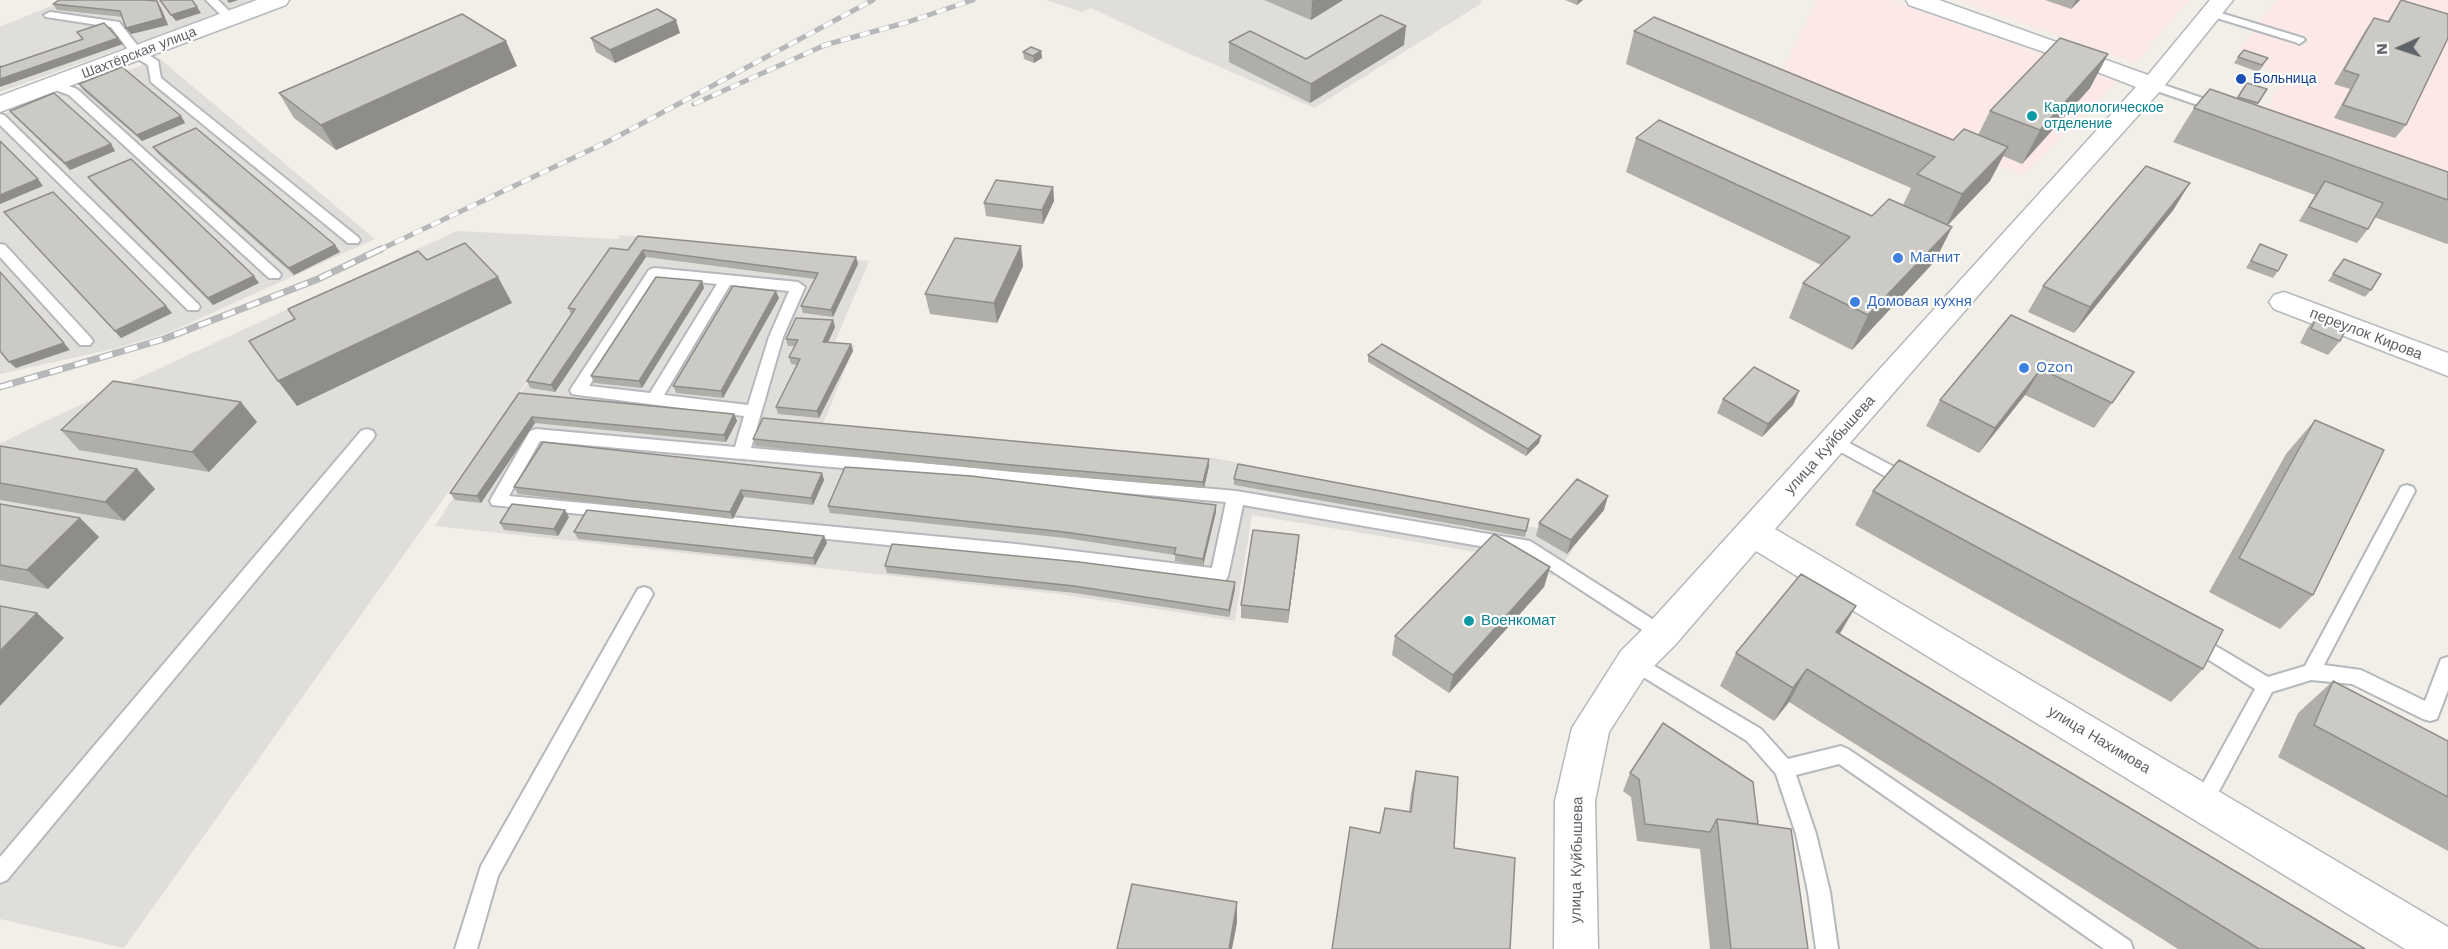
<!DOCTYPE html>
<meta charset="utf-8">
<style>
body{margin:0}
#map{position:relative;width:2448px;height:949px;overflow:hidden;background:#f1efe8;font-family:"Work Sans",sans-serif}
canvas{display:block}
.north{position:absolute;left:2370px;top:18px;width:60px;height:60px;-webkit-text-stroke:4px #fff;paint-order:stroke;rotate:267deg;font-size:16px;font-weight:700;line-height:24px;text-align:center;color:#5f6368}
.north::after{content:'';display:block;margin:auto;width:21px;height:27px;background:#5f6368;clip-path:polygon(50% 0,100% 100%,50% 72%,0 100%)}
</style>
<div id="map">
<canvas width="2448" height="949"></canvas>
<div class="north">N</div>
</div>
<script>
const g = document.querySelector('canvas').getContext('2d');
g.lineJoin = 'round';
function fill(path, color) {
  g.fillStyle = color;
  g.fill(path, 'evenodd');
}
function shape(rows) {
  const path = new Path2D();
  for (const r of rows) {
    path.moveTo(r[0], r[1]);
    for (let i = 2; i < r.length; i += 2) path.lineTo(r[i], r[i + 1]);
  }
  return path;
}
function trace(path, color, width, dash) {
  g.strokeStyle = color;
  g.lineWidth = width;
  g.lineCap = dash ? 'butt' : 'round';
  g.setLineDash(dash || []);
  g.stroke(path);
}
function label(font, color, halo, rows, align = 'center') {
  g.font = font + ' "Work Sans",sans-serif';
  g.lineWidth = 4.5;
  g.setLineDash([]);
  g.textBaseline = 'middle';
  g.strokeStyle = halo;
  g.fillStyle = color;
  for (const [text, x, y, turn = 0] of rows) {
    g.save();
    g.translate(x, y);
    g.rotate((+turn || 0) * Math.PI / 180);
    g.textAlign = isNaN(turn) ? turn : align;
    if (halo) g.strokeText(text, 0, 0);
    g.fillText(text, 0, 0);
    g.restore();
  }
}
const industrial = shape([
 [65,0,257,0,0,92,0,27],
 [1046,0,1480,0,1482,3,1314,108,1174,47,1091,8,1082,12],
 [160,59,375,239,168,333,113,349,0,374,0,115],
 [457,231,618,239,621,235,869,261,835,342,855,345,823,424,1214,458,1375,490,1536,528,1573,550,1553,576,1489,554,1252,515,1235,621,1059,594,435,526,541,362,124,948,0,919,0,444,41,423]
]);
const medical = shape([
 [1817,0,1890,0,2117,81,2023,176,1781,73],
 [1958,0,2188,0,2136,63],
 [2276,0,2448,0,2448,179,2262,116,2284,79,2239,50]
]);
const lane = shape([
 [206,0,218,0,236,18,230,21,226,20,206,0],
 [2211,10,2303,38,2305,40,2299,44,2295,42,2207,15,2205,13,2211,10],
 [50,12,119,22,141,50,158,61,161,78,358,237,360,240,358,243,348,243,151,82,148,65,133,56,111,27,46,17,44,15,50,12],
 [54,81,77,89,279,272,281,275,279,278,269,278,69,95,50,88,48,85,54,81],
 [2152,81,2223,105,2225,108,2219,112,2215,111,2148,88,2148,82,2152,81],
 [0,114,4,115,198,304,200,307,198,310,188,310,0,125,0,114],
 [0,244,5,245,90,337,93,341,90,345,80,345,0,257,0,244],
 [654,268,798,282,805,287,783,337,751,448,1236,491,1530,541,1668,629,1671,634,1668,639,1662,642,1656,639,1526,554,1243,505,1228,576,1225,581,1219,583,1016,558,492,505,490,501,492,497,530,431,536,429,735,447,744,416,578,395,572,394,570,390,649,270,654,268],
 [658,278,717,284,650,393,589,386,658,278],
 [730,285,789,291,769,337,748,405,664,395,730,285],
 [540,441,1226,502,1212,568,1016,544,509,496,540,441],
 [367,429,373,431,375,435,373,439,7,880,0,883,0,857,361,431,367,429],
 [1834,435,1915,478,1917,482,1915,486,1909,488,1903,486,1828,445,1826,441,1828,437,1834,435],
 [2407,485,2413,487,2415,491,2324,665,2361,670,2425,701,2441,659,2448,657,2448,690,2437,719,2430,721,2423,719,2352,684,2311,680,2272,692,2210,808,2203,811,2196,808,2193,802,2196,796,2255,689,2187,646,2184,641,2187,636,2193,633,2199,636,2268,677,2305,666,2401,487,2407,485],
 [644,587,650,589,653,594,498,876,477,949,455,949,481,866,638,589,644,587],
 [1634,654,1761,729,1788,759,1841,746,1848,749,2130,941,2133,949,2104,949,1839,764,1796,775,1816,834,1830,892,1838,949,1816,949,1808,892,1796,834,1776,774,1747,741,1627,667,1625,662,1627,657,1634,654]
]);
const street = shape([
 [257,0,289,0,286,5,0,112,0,96,257,0],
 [1906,0,1939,0,2148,75,2210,0,2233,0,2161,90,2036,229,1775,529,2448,927,2448,949,2405,949,1756,551,1675,645,1647,673,1609,732,1595,801,1598,949,1554,949,1555,801,1572,728,1621,651,1649,623,2136,87,2067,60,1909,5,1906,0],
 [2284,292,2448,353,2448,376,2274,309,2269,302,2274,295,2284,292]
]);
const railFar1 = shape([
 [694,104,825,45,908,22,973,0],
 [377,251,609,141,873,0]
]);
const rail = shape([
 [0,387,164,339,318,279,381,249]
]);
const wall = shape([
 [1264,0,1343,0,1311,20],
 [1565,0,1583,0,1577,5],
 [2045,0,2080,0,2071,9],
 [2401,0,2406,125,2395,138,2334,118,2350,89,2334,84,2365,31,2374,18,2387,22],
 [53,4,161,8,168,25,131,34,126,28,123,17,57,10],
 [1634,31,1953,140,1978,135,1990,111,2108,54,2090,88,2022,164,2003,156,1990,181,1948,225,1952,227,1935,261,1852,350,1789,318,1803,283,1821,265,1626,172,1636,138,1872,216,1903,205,1911,188,1626,64],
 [680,33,615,63,596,52,591,38],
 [1229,42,1306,59,1404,45,1310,103,1229,62],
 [1041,51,1042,58,1034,63,1024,59,1023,52],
 [2238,57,2264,65,2258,72,2234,63],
 [517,66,336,150,294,118,279,93],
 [2247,83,2267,89,2257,105,2448,172,2448,243,2447,244,2374,217,2368,229,2357,243,2299,221,2315,195,2173,142,2194,108,2237,98],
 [79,84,181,116,185,123,142,141,84,91],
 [10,111,111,144,115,151,70,170,15,117],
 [153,147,340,252,294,275,158,154],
 [88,177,259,283,213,305,93,184],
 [1053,187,1054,201,1043,224,986,216,984,203],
 [2174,209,2074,333,2028,312,2043,286],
 [4,212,166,306,172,313,121,338],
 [2260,244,2278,271,2273,278,2246,268],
 [628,250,856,257,858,264,833,317,803,313,801,306,815,279,646,257,555,392,530,388,527,381,571,314,568,308],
 [2344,259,2371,290,2365,297,2328,281],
 [1023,266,997,323,930,314,925,294],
 [702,281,704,288,642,388,594,383,591,376],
 [779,298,723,398,676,393,673,386],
 [2011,315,2134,372,2094,428,2025,395,1979,453,1926,426,1940,400],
 [2318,315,2340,341,2328,355,2300,343,2307,329],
 [833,320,835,327,828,342,851,344,853,351,819,418,778,414,776,407,797,365,791,364,789,357,795,346,788,346,786,339],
 [1368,355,1541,436,1539,443,1526,456,1368,362],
 [1799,391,1793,405,1762,437,1717,413,1723,399],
 [519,393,734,414,737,421,726,442,535,423,481,503,455,500,450,493],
 [2315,420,2313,595,2280,629,2209,592,2286,454],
 [257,422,209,472,79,450,61,430],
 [753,439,1209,466,1204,488,1013,472,755,446],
 [0,446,137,469,155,489,124,521,0,500],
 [822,473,824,480,813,505,744,497,733,519,518,494,514,487],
 [1234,479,1529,519,1525,537,1234,485],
 [1873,491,2203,669,2171,702,1855,525],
 [0,504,80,518,99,537,48,589,0,580],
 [828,506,1216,512,1203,566,1175,561,1175,555,1065,538,830,513],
 [1604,510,1567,554,1536,536,1539,523],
 [569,517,558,536,504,530,500,523],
 [574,532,824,536,827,543,815,565,578,539],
 [1298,548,1288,623,1241,618,1241,605],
 [885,566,1235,589,1229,617,1075,593,887,573],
 [1550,567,1544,587,1449,693,1392,655,1395,636],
 [1856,606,1840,634,2365,949,2178,949,1789,702,1774,721,1720,686,1736,653],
 [2333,681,2448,741,2448,851,2278,757,2298,713],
 [1416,771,1454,848,1380,833,1409,812,1411,793],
 [1630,773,1758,824,1808,949,1710,949,1700,849,1637,841,1631,797,1623,791]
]);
const shadedWall = shape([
 [227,0,238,0,229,3],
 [1314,0,1343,0,1311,20,1312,1],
 [1578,0,1583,0,1577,5],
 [2076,0,2080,0,2071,9],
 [157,1,161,8,168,25,131,34,126,28],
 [197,7,201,13,176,21,171,15],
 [676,20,680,33,615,63,610,50],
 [1406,26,1404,45,1310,103,1311,84],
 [118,38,123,44,0,87,0,79],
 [506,41,517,66,336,150,321,125],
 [1041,51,1042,58,1034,63,1033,56],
 [2108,54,2090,88,2022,164,2040,130],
 [181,116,185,123,142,141,137,135],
 [111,144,115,151,70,170,65,163],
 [2008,147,1990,181,1945,228,1962,194],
 [38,179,43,186,0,204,0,195],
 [2190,183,2174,209,2074,333,2090,307],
 [1053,187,1054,201,1043,224,1042,210],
 [1952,227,1935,261,1852,350,1868,315],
 [335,245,340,252,294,275,289,268],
 [1021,246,1023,266,997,323,994,303],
 [643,250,646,257,555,392,551,385],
 [856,257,858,264,833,317,831,310],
 [254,276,259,283,213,305,208,298],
 [498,277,512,303,297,406,278,381],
 [702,281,704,288,642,388,639,381],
 [776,291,779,298,723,398,721,391],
 [166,306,172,313,121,338,115,331],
 [833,320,835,327,825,349,823,342],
 [64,343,70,350,16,368,9,362],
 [851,344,853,351,819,418,817,411],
 [2041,369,2025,395,1979,453,1995,428],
 [1799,391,1793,405,1762,437,1768,424],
 [241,402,257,422,209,472,192,452],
 [734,414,737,421,726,442,724,435],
 [532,417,535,423,481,503,477,496],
 [1541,436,1539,443,1526,456,1528,449],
 [1209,459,1209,466,1204,488,1203,482],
 [137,469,155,489,124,521,105,502],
 [822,473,824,480,813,505,811,498],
 [741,490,744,497,733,519,730,512],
 [1608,496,1604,510,1567,554,1571,540],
 [1216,505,1216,512,1203,566,1203,559],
 [565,510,569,517,558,536,554,529],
 [80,518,99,537,48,589,27,570],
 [1299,535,1298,548,1288,623,1289,610],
 [824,536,827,543,815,565,813,558],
 [1550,567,1544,587,1449,693,1453,675],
 [1235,582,1235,589,1229,617,1229,610],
 [1856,606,1836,639,1836,632],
 [37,613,64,638,0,706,0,651],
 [1807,669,1789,702,1774,721,1793,688],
 [1237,902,1237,923,1232,949,1229,949]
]);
const building = shape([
 [59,0,144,0,157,1,163,18,126,28,120,11,53,4,59,0],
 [160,0,192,0,197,7,171,15,160,0],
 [2401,0,2448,14,2448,38,2406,125,2343,105,2359,75,2344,70,2374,18,2389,22,2401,0],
 [657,9,676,20,610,50,591,38,657,9],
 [462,14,506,41,321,125,279,93,462,14],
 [1381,15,1406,26,1311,84,1229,42,1250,31,1306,59,1381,15],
 [1654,17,1953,140,1964,129,2008,147,1962,194,1917,174,1935,157,1634,31,1654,17],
 [104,23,118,38,0,79,0,66,1,67,83,39,77,32,104,23],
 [2060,38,2108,54,2040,130,1990,111,2060,38],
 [1031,47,1041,51,1033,56,1023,52,1031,47],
 [2244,50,2268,58,2262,65,2238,57,2244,50],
 [122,67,181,116,137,135,79,84,122,67],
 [2247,83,2267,89,2258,103,2238,97,2247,83],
 [2210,89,2448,172,2448,200,2194,108,2210,89],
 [54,93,111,144,65,163,10,111,54,93],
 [1659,120,1872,216,1889,199,1952,227,1868,315,1803,283,1850,237,1636,138,1659,120],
 [196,128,335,245,289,268,153,147,196,128],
 [0,141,38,179,0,195,0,141],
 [131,159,254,276,208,298,88,177,131,159],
 [2146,166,2190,183,2090,307,2043,286,2146,166],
 [996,180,1053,187,1042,210,984,203,996,180],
 [2325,181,2383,203,2368,229,2309,207,2325,181],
 [53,192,166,306,115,331,4,212,53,192],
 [638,236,856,257,831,310,801,306,818,273,643,250,551,385,527,381,575,309,568,308,610,248,628,250,638,236],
 [955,238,1021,246,994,303,925,294,955,238],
 [465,243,498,277,278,381,249,341,295,319,288,309,418,251,427,260,465,243],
 [2260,244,2287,255,2278,271,2251,261,2260,244],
 [2344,259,2381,274,2371,290,2333,274,2344,259],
 [0,272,64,343,9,362,0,351,0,272],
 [656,277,702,281,639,381,591,376,656,277],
 [733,286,776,291,721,391,673,386,733,286],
 [2011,315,2134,372,2112,403,2041,369,1995,428,1940,400,2011,315],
 [2318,315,2347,327,2340,341,2311,329,2318,315],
 [796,318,833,320,823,342,851,344,817,411,776,407,800,359,789,357,798,340,786,339,796,318],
 [1382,344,1541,436,1528,449,1368,355,1382,344],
 [1754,367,1799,391,1768,424,1723,399,1754,367],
 [113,381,241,402,192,452,61,430,113,381],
 [519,393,734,414,724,435,532,417,477,496,450,493,519,393],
 [763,418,1209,459,1203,482,1012,465,753,439,763,418],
 [2315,420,2384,450,2313,595,2239,558,2315,420],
 [543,442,822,473,811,498,741,490,730,512,514,487,543,442],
 [0,446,137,469,105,502,0,483,0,446],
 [1899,460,2223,630,2203,669,1873,491,1899,460],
 [1238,464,1529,519,1526,531,1234,479,1238,464],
 [845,467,971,476,1216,505,1203,559,1174,554,1176,548,1064,532,828,506,845,467],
 [1577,479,1608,496,1571,540,1539,523,1577,479],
 [0,504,80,518,27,570,0,565,0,504],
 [512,504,565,510,554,529,500,523,512,504],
 [587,510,824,536,813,558,574,532,587,510],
 [1253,530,1299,535,1289,610,1241,605,1253,530],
 [1494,534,1550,567,1453,675,1395,636,1494,534],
 [892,544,1079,562,1235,582,1229,610,1074,586,885,566,892,544],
 [1801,574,1856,606,1836,632,2365,949,2259,949,1807,669,1793,688,1736,653,1801,574],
 [0,606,37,613,0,651,0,606],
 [2333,681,2448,741,2448,797,2314,725,2333,681],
 [1663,723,1753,782,1758,824,1717,819,1710,832,1645,824,1639,779,1630,773,1663,723],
 [1416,771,1458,777,1454,848,1515,858,1510,949,1332,949,1350,827,1380,833,1385,808,1411,812,1416,771],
 [1717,819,1791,829,1808,949,1731,949,1717,819],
 [1132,884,1237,902,1229,949,1117,949,1132,884]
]);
const markers = [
 [2241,79,6,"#1a4fb4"],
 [2032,116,6,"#0f9aa8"],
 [1898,258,6,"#3f7fe0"],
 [1855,302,6,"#3f7fe0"],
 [2024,368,6,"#3f7fe0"],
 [1469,621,6,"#0f9aa8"]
];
const farStreetnames = [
 ["Шахтёрская улица",139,53,-21]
];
const farTransitnames = [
 ["Больница",2253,79]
];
const farCulturenames = [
 ["Кардиологическое",2044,108],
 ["отделение",2044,124]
];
const shopNames = [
 ["Магнит",1910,258],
 ["Домовая кухня",1867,302],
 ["Ozon",2036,368]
];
const streetNames = [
 ["переулок Кирова",2366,334,21],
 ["улица Куйбышева",1830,445,-48],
 ["улица Нахимова",2099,740,31],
 ["улица Куйбышева",1577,860,-89]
];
const cultureNames = [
 ["Военкомат",1481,621]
];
fill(industrial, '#e0deda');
fill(medical, '#fce8e6');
trace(lane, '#b5b8bc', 4);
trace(street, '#b5b8bc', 3);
fill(lane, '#fff');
fill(street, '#fff');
trace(railFar1, '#b6b7b8', 5);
trace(rail, '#b6b7b8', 7);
trace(railFar1, '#fff', 4, [10]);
trace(rail, '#fff', 4.5, [13]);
fill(wall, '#afaea9');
fill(shadedWall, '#8f8d8a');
fill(building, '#cccac5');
trace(building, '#8f8d8a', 1.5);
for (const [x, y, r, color] of markers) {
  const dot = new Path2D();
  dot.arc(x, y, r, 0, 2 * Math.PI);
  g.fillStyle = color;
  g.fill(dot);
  trace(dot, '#fff', 2);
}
label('14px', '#5f6368', '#fff', farStreetnames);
label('14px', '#164399', '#fff', farTransitnames, 'left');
label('14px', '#0d838f', '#fff', farCulturenames, 'left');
label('15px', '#366cbe', '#fff', shopNames, 'left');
label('15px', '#5f6368', '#fff', streetNames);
label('15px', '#0d838f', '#fff', cultureNames, 'left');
</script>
